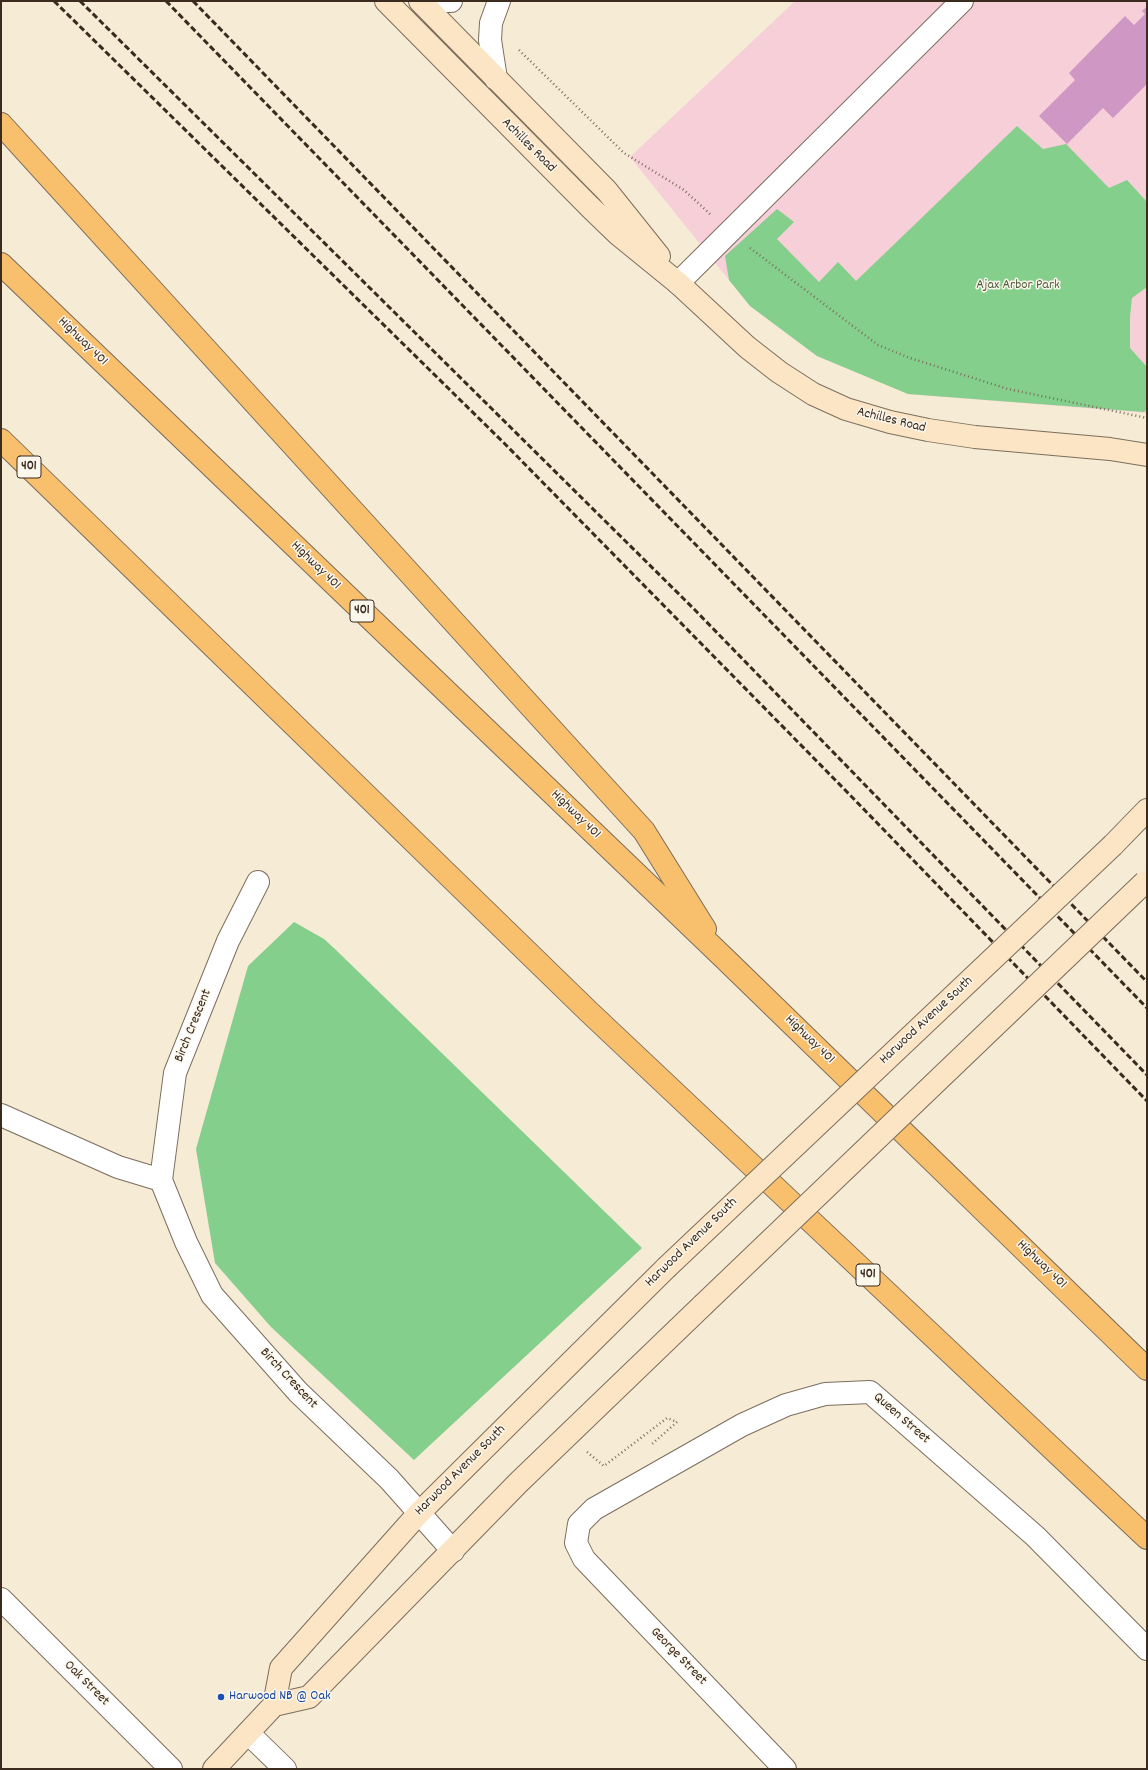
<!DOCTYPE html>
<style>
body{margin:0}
#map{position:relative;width:1148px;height:1770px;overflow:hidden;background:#f6ebd5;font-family:Dekko,sans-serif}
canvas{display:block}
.frame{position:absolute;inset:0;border:2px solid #3b2a1e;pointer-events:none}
</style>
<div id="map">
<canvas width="1148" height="1770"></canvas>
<div class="frame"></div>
</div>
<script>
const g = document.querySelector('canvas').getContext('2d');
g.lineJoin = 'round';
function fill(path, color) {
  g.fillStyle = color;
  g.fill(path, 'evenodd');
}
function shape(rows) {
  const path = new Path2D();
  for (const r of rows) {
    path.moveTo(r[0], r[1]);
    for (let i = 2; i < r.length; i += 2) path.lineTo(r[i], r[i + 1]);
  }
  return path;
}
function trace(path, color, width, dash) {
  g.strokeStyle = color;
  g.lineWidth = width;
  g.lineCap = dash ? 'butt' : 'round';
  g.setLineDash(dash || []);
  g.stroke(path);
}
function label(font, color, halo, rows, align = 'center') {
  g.font = font + ' Dekko,sans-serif';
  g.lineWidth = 3;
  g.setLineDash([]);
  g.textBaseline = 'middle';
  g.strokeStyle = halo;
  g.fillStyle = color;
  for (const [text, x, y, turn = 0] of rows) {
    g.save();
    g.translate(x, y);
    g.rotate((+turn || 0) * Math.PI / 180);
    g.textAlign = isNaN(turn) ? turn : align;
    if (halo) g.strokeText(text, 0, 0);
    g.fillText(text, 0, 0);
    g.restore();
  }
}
const built = shape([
 [795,1,1147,1,1147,413,908,394,817,356,750,306,630,157]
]);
const green = shape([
 [1017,126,1043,149,1066,144,1109,188,1127,180,1147,202,1147,287,1132,298,1130,316,1130,348,1147,367,1147,409,1144,412,908,394,817,356,750,306,729,280,725,256,777,209,794,222,777,239,819,282,838,262,856,281],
 [294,922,324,939,336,950,642,1248,414,1460,271,1327,215,1263,196,1149,248,966]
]);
const building = shape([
 [1147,6,1147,84,1113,118,1103,108,1067,144,1039,116,1075,80,1069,73,1125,16,1134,25,1145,14,1142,11]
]);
const path = shape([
 [519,50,624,153,684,190,710,214],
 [750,248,878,345,910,358,1008,389,1147,418],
 [587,1452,604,1466,667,1418,677,1422,652,1444]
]);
const street = shape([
 [429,1,451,1],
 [496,79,490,40,491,23,499,1],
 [678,283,962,1],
 [258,882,228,941,175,1073,161,1180,186,1242,212,1295,298,1392,389,1479,453,1551],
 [1,1115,118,1167,161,1180],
 [1,1599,171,1769],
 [248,1733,285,1769],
 [785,1769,584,1559,576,1543,579,1524,594,1509,742,1425,786,1405,825,1394,870,1392,1035,1536,1147,1649]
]);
const secondary = shape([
 [386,1,590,207,619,235,678,283,747,347,779,372,813,394,846,409,890,422,928,430,975,437,1110,449,1147,455],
 [420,1,607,191,659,256],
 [1113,845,1147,810],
 [274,1705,309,1697,518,1483,703,1305],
 [214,1769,274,1705,281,1668,419,1513,666,1268]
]);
const highway = shape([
 [1,124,644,831,705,929],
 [1,264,723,957,1147,1369],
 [1,440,588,1011,1147,1538]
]);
const rail = shape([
 [54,1,504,443,850,795,1147,1101],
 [80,1,694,609,1147,1075],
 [166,1,1147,1008],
 [193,1,1147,982]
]);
const secondaryBridge = shape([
 [666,1268,1113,845],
 [703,1305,1145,882]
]);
const markers = [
 [221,1697,4,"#1a4fb4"]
];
const shields = [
 [29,467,24],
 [362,611,24],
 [868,1275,24]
];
const shieldNames = [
 ["401",29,467],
 ["401",362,611],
 ["401",868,1275]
];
const streetNames = [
 ["Achilles Road",528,146,45],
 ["Highway 401",82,342,44],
 ["Achilles Road",891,421,14],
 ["Highway 401",315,566,44],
 ["Highway 401",575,815,44],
 ["Harwood Avenue South",927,1021,-43],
 ["Birch Crescent",194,1026,-68],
 ["Highway 401",809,1040,44],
 ["Harwood Avenue South",692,1243,-44],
 ["Highway 401",1041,1265,44],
 ["Birch Crescent",288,1379,47],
 ["Queen Street",901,1419,41],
 ["Harwood Avenue South",461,1471,-45],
 ["George Street",678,1657,46],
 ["Oak Street",86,1684,45]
];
const parkNames = [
 ["Ajax Arbor Park",1018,286]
];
const transitNames = [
 ["Harwood NB @ Oak",229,1697]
];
fill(built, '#f6cfd8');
fill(green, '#84cf8c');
fill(building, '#cf98c4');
trace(street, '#7c6e5e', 24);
trace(secondary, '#7c6e5e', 24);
trace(highway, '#7c6e5e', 24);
trace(path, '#7c6e5e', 2.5, [1, 3]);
trace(street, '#fff', 22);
trace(secondary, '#fce5c4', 22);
trace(highway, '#f8bf6c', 22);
trace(rail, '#3b2a1e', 3, [6, 3]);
trace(secondaryBridge, '#7c6e5e', 24, []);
trace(secondaryBridge, '#fce5c4', 22);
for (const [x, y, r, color] of markers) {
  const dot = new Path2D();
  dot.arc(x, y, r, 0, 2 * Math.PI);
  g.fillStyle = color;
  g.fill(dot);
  trace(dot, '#fbf7ec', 1.5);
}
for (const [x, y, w] of shields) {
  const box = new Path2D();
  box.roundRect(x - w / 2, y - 11, w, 22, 3);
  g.fillStyle = '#fbf7ec';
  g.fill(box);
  trace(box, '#3b2a1e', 1);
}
label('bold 13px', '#3b2a1e', null, shieldNames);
label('14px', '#3b2a1e', '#fbf7ec', streetNames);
label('14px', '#515c3f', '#fbf7ec', parkNames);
label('14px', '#164399', '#fbf7ec', transitNames, 'left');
</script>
